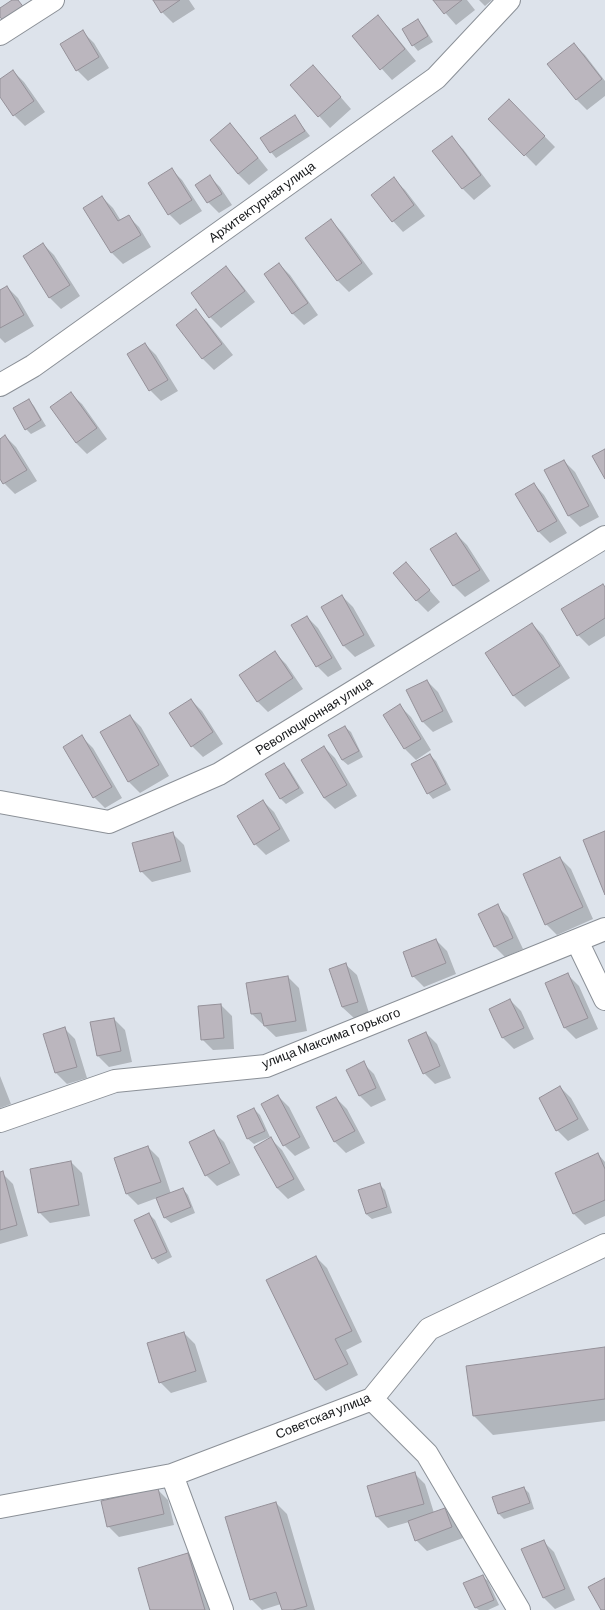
<!DOCTYPE html>
<meta charset="utf-8">
<style>
body{margin:0}
canvas{display:block;background:#dde3eb}
</style>
<canvas width="605" height="1610"></canvas>
<script>
const g = document.querySelector('canvas').getContext('2d');
g.lineJoin = 'round';
function fill(path, color) {
  g.fillStyle = color;
  g.fill(path, 'evenodd');
}
function shape(rows) {
  const path = new Path2D();
  for (const r of rows) {
    path.moveTo(r[0], r[1]);
    for (let i = 2; i < r.length; i += 2) path.lineTo(r[i], r[i + 1]);
  }
  return path;
}
function trace(path, color, width, dash) {
  g.strokeStyle = color;
  g.lineWidth = width;
  g.lineCap = dash ? 'butt' : 'round';
  g.setLineDash(dash || []);
  g.stroke(path);
}
function label(font, color, halo, rows, align = 'center') {
  g.font = font + ' Barlow,sans-serif';
  g.lineWidth = 3;
  g.setLineDash([]);
  g.textBaseline = 'middle';
  g.strokeStyle = halo;
  g.fillStyle = color;
  for (const [text, x, y, turn = 0] of rows) {
    g.save();
    g.translate(x, y);
    g.rotate((+turn || 0) * Math.PI / 180);
    g.textAlign = isNaN(turn) ? turn : align;
    if (halo) g.strokeText(text, 0, 0);
    g.fillText(text, 0, 0);
    g.restore();
  }
}
const shadow = shape([
 [154,0,189,0,195,9,173,23,162,12],
 [434,0,467,0,475,10,456,25],
 [479,0,492,0,485,6],
 [378,17,389,28,416,61,392,80,353,37],
 [417,20,423,26,433,42,418,51,413,45],
 [83,32,94,43,109,68,88,81,77,70],
 [574,44,585,55,605,81,605,96,587,110,576,99],
 [13,71,24,82,45,112,25,126,14,115,0,95,0,80],
 [324,78,351,109,330,128,291,85],
 [509,100,555,147,536,166,490,119],
 [295,117,310,136,276,158,271,152],
 [230,125,241,136,268,170,249,185,238,174,211,140],
 [452,138,463,149,491,186,474,200,463,189,434,152],
 [171,169,182,180,202,211,180,225,169,214,149,184],
 [209,176,220,187,232,205,219,213,208,202],
 [394,179,405,190,425,216,403,232,393,221],
 [102,197,113,208,121,221,128,216,139,227,151,247,123,264,112,253,85,208],
 [331,221,342,232,373,274,349,292,338,281],
 [43,244,54,255,80,296,61,309,50,298,24,256],
 [279,264,290,275,318,315,304,325,293,314,265,275],
 [226,268,237,279,255,302,221,328,210,317],
 [7,287,18,298,34,326,5,343,0,338,0,291],
 [196,311,207,322,233,355,214,370,203,359,177,325],
 [145,344,156,355,178,391,161,401,150,390],
 [71,394,82,404,107,439,87,454,76,443],
 [29,400,34,406,46,426,31,434,26,429],
 [5,436,16,447,37,481,15,494,4,483,0,477,0,440],
 [564,461,575,472,599,517,580,527,569,516,545,471],
 [534,484,544,495,567,533,550,543,539,532,517,494],
 [456,534,467,545,490,581,465,597,454,586,431,550],
 [406,564,440,602,428,612,417,601,394,573],
 [605,587,605,636,589,646,578,635],
 [342,596,353,607,375,646,355,657,344,646,322,608],
 [307,617,318,628,342,669,328,677,317,666],
 [532,624,543,635,570,678,525,707,514,696,487,654],
 [275,653,286,664,303,689,268,712,257,701],
 [427,681,438,692,453,722,433,732,422,721],
 [191,700,202,711,223,744,203,757,192,746,171,713],
 [400,706,411,717,431,750,416,760,405,749],
 [130,716,141,727,169,776,140,793,129,782,101,732],
 [345,727,351,732,363,757,348,765,342,760,329,735],
 [82,737,93,748,122,798,105,808,94,797],
 [324,747,335,758,357,796,335,809,324,798,302,760],
 [430,755,436,761,451,790,433,799,428,793],
 [283,764,289,769,304,793,286,804,281,799,266,774],
 [263,801,274,812,290,841,266,855,255,844],
 [173,834,184,845,191,872,152,882,141,871],
 [560,858,571,869,593,919,557,935,546,924],
 [497,906,508,917,523,949,505,957,494,946],
 [436,940,447,951,456,974,424,987,413,976],
 [345,964,357,975,369,1013,354,1018,342,1007],
 [568,975,579,986,598,1029,576,1039,565,1028],
 [288,977,299,988,307,1031,276,1037,252,1014],
 [510,1000,521,1011,534,1039,514,1049,503,1038,490,1009],
 [221,1005,232,1016,234,1049,213,1050,202,1039],
 [114,1019,125,1030,132,1062,109,1067,98,1056],
 [64,1028,75,1039,87,1078,67,1084,56,1073],
 [426,1033,437,1044,451,1078,435,1084,424,1073],
 [363,1063,374,1074,386,1100,371,1107,360,1096,348,1070],
 [0,1076,11,1104,0,1108],
 [560,1087,571,1098,589,1130,568,1141,557,1130],
 [278,1096,289,1107,310,1148,295,1156,284,1145],
 [336,1098,347,1109,365,1143,346,1153,335,1142,318,1108],
 [254,1109,260,1115,270,1137,254,1144,248,1139,238,1116],
 [213,1131,224,1142,240,1175,217,1186,206,1175],
 [271,1139,282,1150,305,1190,288,1199,277,1188,255,1147],
 [148,1147,159,1158,171,1194,183,1189,188,1195,195,1213,171,1223,165,1218,157,1198,138,1205,127,1194,115,1158],
 [598,1154,605,1162,605,1216,585,1225,574,1214,556,1174],
 [71,1162,82,1173,90,1216,50,1223,39,1212],
 [0,1173,2,1173,13,1184,28,1236,0,1244],
 [379,1184,385,1190,392,1213,372,1219,366,1214],
 [149,1214,155,1220,172,1257,158,1264,153,1258],
 [316,1257,327,1268,362,1342,346,1350,358,1375,326,1391,315,1380,267,1281],
 [184,1333,195,1344,207,1382,171,1393,160,1382],
 [605,1348,605,1421,493,1435,474,1416],
 [414,1473,425,1484,434,1513,445,1509,456,1520,463,1538,427,1551,416,1540,409,1522,388,1528,377,1517,369,1487],
 [524,1488,529,1493,534,1509,504,1519,498,1513],
 [157,1489,168,1500,174,1525,119,1537,108,1526],
 [276,1503,287,1514,315,1610,283,1610,281,1604,262,1610,251,1599],
 [543,1541,554,1552,575,1600,555,1609,544,1598,523,1550],
 [188,1554,199,1565,212,1610,151,1610],
 [482,1576,488,1581,499,1605,488,1610,479,1610,476,1608]
]);
const building = shape([
 [12,0,18,0,25,9,5,23,0,17,0,8,12,0],
 [153,0,180,0,161,13,153,0],
 [433,0,462,0,444,14,433,0],
 [378,15,405,49,380,70,352,36,378,15],
 [418,19,428,36,412,46,402,29,418,19],
 [83,30,99,57,76,71,60,44,83,30],
 [574,43,602,79,576,100,547,64,574,43],
 [313,65,341,97,318,117,290,85,313,65],
 [13,70,34,101,13,116,0,97,0,79,13,70],
 [509,99,545,136,524,156,488,119,509,99],
 [295,115,305,131,270,153,260,138,295,115],
 [230,123,258,158,238,174,210,140,230,123],
 [452,136,481,175,462,189,432,151,452,136],
 [172,168,192,200,168,215,148,183,172,168],
 [210,175,222,194,207,203,195,185,210,175],
 [394,177,414,205,392,222,371,195,394,177],
 [102,196,118,221,129,215,141,235,111,253,83,208,102,196],
 [331,219,362,263,337,281,305,238,331,219],
 [43,243,70,285,49,298,23,256,43,243],
 [279,263,308,303,292,314,264,274,279,263],
 [226,266,245,291,209,318,191,293,226,266],
 [7,286,24,315,0,328,0,290,7,286],
 [196,309,222,344,202,359,176,325,196,309],
 [145,343,168,380,149,391,127,354,145,343],
 [71,392,97,428,76,443,50,407,71,392],
 [29,399,41,420,25,430,13,408,29,399],
 [5,435,27,470,3,484,0,479,0,439,5,435],
 [605,449,605,479,592,456,605,449],
 [564,460,589,506,568,516,544,470,564,460],
 [534,483,557,521,538,532,515,494,534,483],
 [456,533,480,570,453,586,430,549,456,533],
 [406,562,430,590,416,601,393,573,406,562],
 [603,584,605,587,605,618,577,636,561,609,603,584],
 [342,595,364,635,343,646,321,607,342,595],
 [307,616,332,658,316,667,291,625,307,616],
 [532,623,560,666,513,696,485,653,532,623],
 [275,651,293,678,257,702,239,675,275,651],
 [427,680,443,711,422,722,406,690,427,680],
 [191,699,213,732,191,747,169,713,191,699],
 [400,704,421,739,404,749,383,715,400,704],
 [130,715,159,765,128,782,100,732,130,715],
 [345,726,359,751,342,760,328,735,345,726],
 [82,735,112,787,93,798,63,747,82,735],
 [324,746,347,785,324,798,301,760,324,746],
 [430,754,446,784,427,794,411,764,430,754],
 [284,763,299,788,280,799,265,774,284,763],
 [263,800,280,829,254,845,237,816,263,800],
 [605,831,605,895,583,840,605,831],
 [173,832,181,861,140,872,132,843,173,832],
 [560,857,583,907,545,925,523,874,560,857],
 [498,904,513,938,494,947,478,914,498,904],
 [436,939,446,963,412,977,403,952,436,939],
 [346,963,358,1002,342,1007,329,969,346,963],
 [568,973,588,1018,564,1028,545,983,568,973],
 [288,976,296,1021,264,1026,261,1013,251,1014,246,983,288,976],
 [510,999,524,1028,502,1038,489,1009,510,999],
 [221,1004,224,1038,201,1040,198,1006,221,1004],
 [114,1018,121,1051,97,1056,90,1022,114,1018],
 [65,1027,77,1067,55,1073,43,1034,65,1027],
 [426,1032,440,1066,423,1074,408,1040,426,1032],
 [364,1061,376,1088,359,1096,346,1070,364,1061],
 [560,1086,578,1119,556,1131,539,1098,560,1086],
 [278,1095,300,1137,283,1146,261,1104,278,1095],
 [336,1097,355,1131,334,1142,316,1107,336,1097],
 [254,1108,265,1131,247,1139,237,1116,254,1108],
 [214,1130,230,1163,205,1176,189,1142,214,1130],
 [271,1137,294,1179,277,1188,254,1147,271,1137],
 [148,1146,161,1182,126,1194,114,1158,148,1146],
 [598,1153,605,1169,605,1200,573,1214,555,1173,598,1153],
 [71,1161,79,1205,38,1213,30,1169,71,1161],
 [3,1171,17,1225,0,1230,0,1172,3,1171],
 [380,1183,387,1207,366,1214,358,1190,380,1183],
 [183,1188,191,1207,164,1218,156,1198,183,1188],
 [149,1213,167,1252,152,1259,134,1220,149,1213],
 [316,1256,352,1331,335,1339,348,1364,315,1380,266,1280,316,1256],
 [184,1332,196,1371,159,1383,147,1343,184,1332],
 [605,1347,605,1399,473,1416,466,1366,605,1347],
 [415,1472,424,1504,376,1517,367,1486,415,1472],
 [524,1487,530,1503,498,1514,492,1497,524,1487],
 [158,1488,164,1514,107,1527,101,1501,158,1488],
 [276,1502,307,1606,293,1610,282,1610,276,1592,250,1600,225,1517,276,1502],
 [445,1508,452,1527,415,1541,408,1521,445,1508],
 [544,1540,565,1589,543,1598,521,1549,544,1540],
 [188,1553,205,1610,150,1610,138,1568,188,1553],
 [483,1575,494,1600,475,1608,463,1583,483,1575],
 [605,1578,605,1610,601,1610,588,1587,605,1578]
]);
const minor = shape([
 [0,34,53,0],
 [0,385,33,366,436,78,509,0],
 [0,802,109,822,219,774,605,537],
 [577,941,605,999],
 [0,1121,115,1081,266,1066,605,929],
 [372,1399,427,1454,519,1610],
 [172,1475,222,1610],
 [0,1507,172,1475,372,1399,429,1329,605,1245]
]);
const streetNames = [
 ["Архитектурная улица",262,202,-36],
 ["Революционная улица",314,716,-32],
 ["улица Максима Горького",331,1038,-21],
 ["Советская улица",323,1416,-22]
];
fill(shadow, '#0003');
fill(building, '#bbb6be');
trace(building, '#959199', 1);
trace(minor, '#8b9097', 24);
trace(minor, '#fff', 22);
label('13px', '#141618', '#fff', streetNames);
</script>
